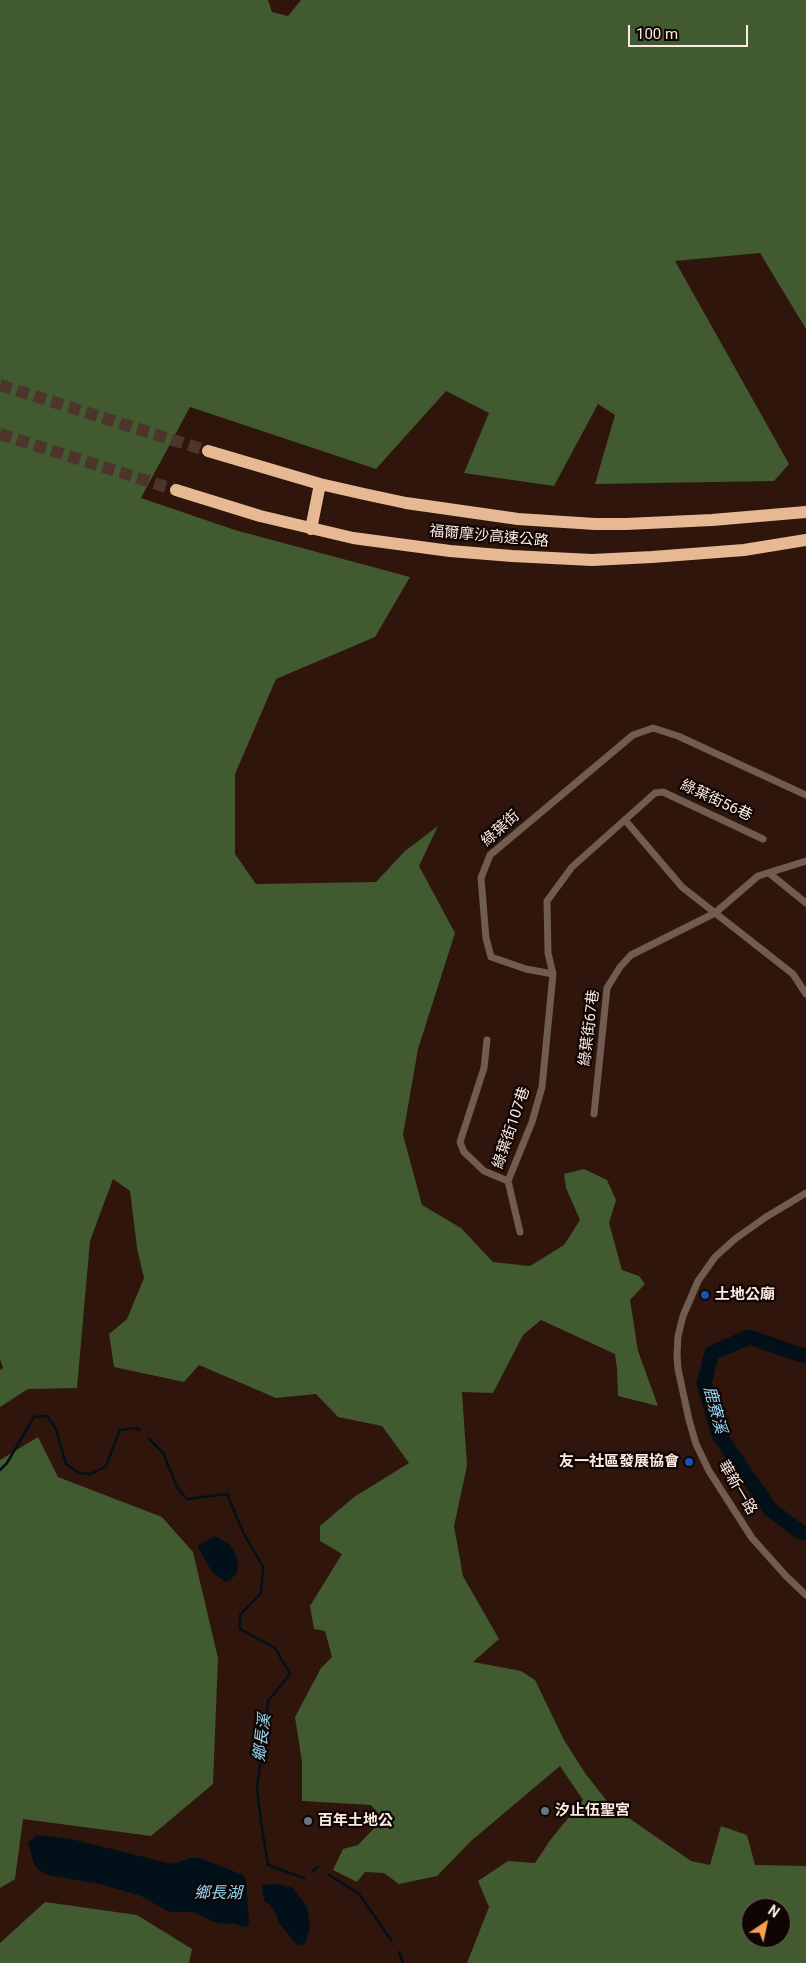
<!DOCTYPE html>
<meta charset="utf-8">
<style>
body{margin:0}
#map{position:relative;width:806px;height:1963px;overflow:hidden;background:#2f150b;font-family:Roboto,sans-serif}
canvas{display:block}
.north{position:absolute;left:741px;top:1898px;width:50px;height:50px;box-sizing:border-box;background:#0f0502;border:1px solid #6e615c;border-radius:50%;rotate:34deg;font-size:14px;font-weight:700;line-height:20px;text-align:center;color:#fdeae2}
.north::after{content:'';display:block;margin:auto;width:18px;height:22px;background:#fa9f4f;clip-path:polygon(50% 0,100% 100%,50% 72%,0 100%)}
.scale{position:absolute;left:628px;top:25px;width:120px;height:22px;box-sizing:border-box;border:2px solid #fdeae2;border-top:0;padding-left:6px;font-size:15px;line-height:18px;white-space:nowrap;color:#fdeae2;-webkit-text-stroke:4px #0f0502;paint-order:stroke}
</style>
<div id="map">
<canvas width="806" height="1963"></canvas>
<div class="north">N</div>
<div class="scale">100 m</div>
</div>
<script>
const g = document.querySelector('canvas').getContext('2d');
g.lineJoin = 'round';
function fill(path, color) {
  g.fillStyle = color;
  g.fill(path, 'evenodd');
}
function shape(rows) {
  const path = new Path2D();
  for (const r of rows) {
    path.moveTo(r[0], r[1]);
    for (let i = 2; i < r.length; i += 2) path.lineTo(r[i], r[i + 1]);
  }
  return path;
}
function trace(path, color, width, dash) {
  g.strokeStyle = color;
  g.lineWidth = width;
  g.lineCap = dash ? 'butt' : 'round';
  g.setLineDash(dash || []);
  g.stroke(path);
}
function label(font, color, halo, rows, align = 'center') {
  g.font = font + ' Roboto,"Noto Sans TC",sans-serif';
  g.lineWidth = 4.5;
  g.setLineDash([]);
  g.textBaseline = 'middle';
  g.strokeStyle = halo;
  g.fillStyle = color;
  for (const [text, x, y, turn = 0] of rows) {
    g.save();
    g.translate(x, y);
    g.rotate((+turn || 0) * Math.PI / 180);
    g.textAlign = isNaN(turn) ? turn : align;
    if (halo) g.strokeText(text, 0, 0);
    g.fillText(text, 0, 0);
    g.restore();
  }
}
const forest = shape([
 [0,0,268,0,272,12,288,16,301,0,806,0,806,329,760,253,675,261,789,464,774,481,595,484,615,415,598,404,554,486,464,473,489,413,446,391,376,469,190,407,141,498,235,530,410,577,375,637,276,679,235,774,235,854,256,884,376,882,405,851,438,826,419,866,455,933,418,1049,403,1135,422,1205,461,1228,493,1262,530,1266,564,1245,580,1220,566,1188,564,1174,584,1169,607,1180,616,1200,609,1223,622,1270,639,1276,645,1284,630,1300,638,1351,658,1406,618,1396,617,1368,615,1354,541,1320,523,1335,493,1393,462,1392,467,1466,454,1526,463,1576,499,1639,473,1662,521,1671,535,1680,564,1740,585,1773,610,1805,691,1861,710,1865,721,1826,747,1835,755,1865,806,1866,806,1963,467,1963,489,1907,478,1881,508,1861,535,1863,551,1839,583,1800,560,1766,471,1841,437,1876,399,1884,384,1873,365,1872,357,1882,333,1870,343,1849,358,1845,383,1819,371,1805,302,1801,302,1762,295,1717,321,1668,332,1657,325,1631,314,1629,310,1606,342,1554,320,1541,320,1526,354,1497,409,1463,382,1426,338,1417,316,1394,276,1398,199,1365,184,1382,114,1367,109,1334,127,1319,144,1278,137,1248,130,1191,113,1179,90,1241,77,1388,28,1389,0,1407,0,1370,3,1368,0,1359],
 [751,1908,781,1908,781,1938,751,1938],
 [38,1437,58,1477,162,1517,193,1552,218,1658,213,1784,151,1836,23,1819,15,1879,0,1888,0,1460],
 [45,1902,137,1915,192,1949,189,1963,0,1963,0,1943]
]);
const water = shape([
 [215,1536,229,1544,234,1551,238,1561,237,1572,230,1581,225,1582,212,1572,198,1547,201,1544],
 [37,1835,71,1839,172,1864,191,1858,200,1858,243,1875,246,1879,249,1922,247,1927,243,1927,233,1923,226,1924,214,1922,193,1912,169,1912,141,1896,104,1885,48,1875,40,1871,34,1864,28,1843],
 [277,1884,293,1888,307,1907,310,1928,305,1943,300,1945,296,1944,279,1923,277,1915,270,1905,264,1900,262,1888,264,1885]
]);
const stream = shape([
 [149,1439,163,1453,178,1489,187,1499,227,1494,243,1532,263,1567,261,1593,240,1615,240,1629,275,1648,290,1674,268,1701,257,1789,262,1829,268,1865,304,1878],
 [0,1470,7,1463,34,1417,47,1416,56,1429,66,1464,79,1473,91,1474,106,1466,120,1430,137,1428,139,1430],
 [313,1871,318,1867],
 [329,1875,359,1894,391,1940],
 [399,1952,403,1963]
]);
const river = shape([
 [806,1355,801,1355,749,1337,712,1353,704,1383,719,1435,770,1509,799,1531,806,1533]
]);
const highwayTunnel = shape([
 [0,385,208,451],
 [0,434,176,490]
]);
const street = shape([
 [625,820,682,887,793,974,806,994],
 [769,873,806,903],
 [553,974,526,969,491,957,486,938,481,878,490,855,633,735,653,728,678,736,806,795],
 [487,1040,484,1068,460,1142,464,1152,484,1171,508,1181],
 [594,1114,607,988,620,967,631,955,715,913,758,876,806,861],
 [508,1181,532,1122,542,1087,553,974,548,953,547,901,572,867,655,793,663,792,763,839],
 [508,1181,520,1232],
 [806,1193,766,1217,735,1239,715,1257,698,1281,683,1316,678,1336,677,1355,678,1369,689,1420,696,1444,709,1471,752,1538,786,1576,806,1595]
]);
const highway = shape([
 [208,451,320,484,364,494,406,503,518,519,595,524,626,524,712,520,806,512],
 [176,490,260,516,353,538,450,551,512,556,592,560,652,557,744,550,806,540],
 [311,529,320,484]
]);
const markers = [
 [705,1295,5,"#1a4fb4"],
 [689,1462,5,"#1a4fb4"],
 [545,1811,5,"#6b7280"],
 [308,1821,5,"#6b7280"]
];
const streetNames = [
 ["福爾摩沙高速公路",489,537,5],
 ["綠葉街56巷",716,801,25],
 ["綠葉街",501,829,-42],
 ["綠葉街67巷",590,1028,-83],
 ["綠葉街107巷",512,1128,-71],
 ["華新一路",737,1488,59]
];
const poiNames = [
 ["土地公廟",715,1295],
 ["友一社區發展協會",679,1462,"right"],
 ["汐止伍聖宮",555,1811],
 ["百年土地公",318,1821]
];
const waterNames = [
 ["鹿寮溪",714,1410,75],
 ["鄉長溪",263,1738,-83],
 ["鄉長湖",218,1894]
];
fill(forest, '#415a30');
fill(water, '#021119');
trace(stream, '#021119', 2.5);
trace(river, '#021119', 15);
trace(highwayTunnel, '#4e352b', 12, [12, 6]);
trace(street, '#705d4f', 7);
trace(highway, '#e6b894', 12);
for (const [x, y, r, color] of markers) {
  const dot = new Path2D();
  dot.arc(x, y, r, 0, 2 * Math.PI);
  g.fillStyle = color;
  g.fill(dot);
  trace(dot, '#0f0502', 2);
}
label('15px', '#fdeae2', '#0f0502', streetNames);
label('bold 15px', '#fdeae2', '#0f0502', poiNames, 'left');
label('italic 16px', '#93d8f7', '#0f0502', waterNames);
</script>
